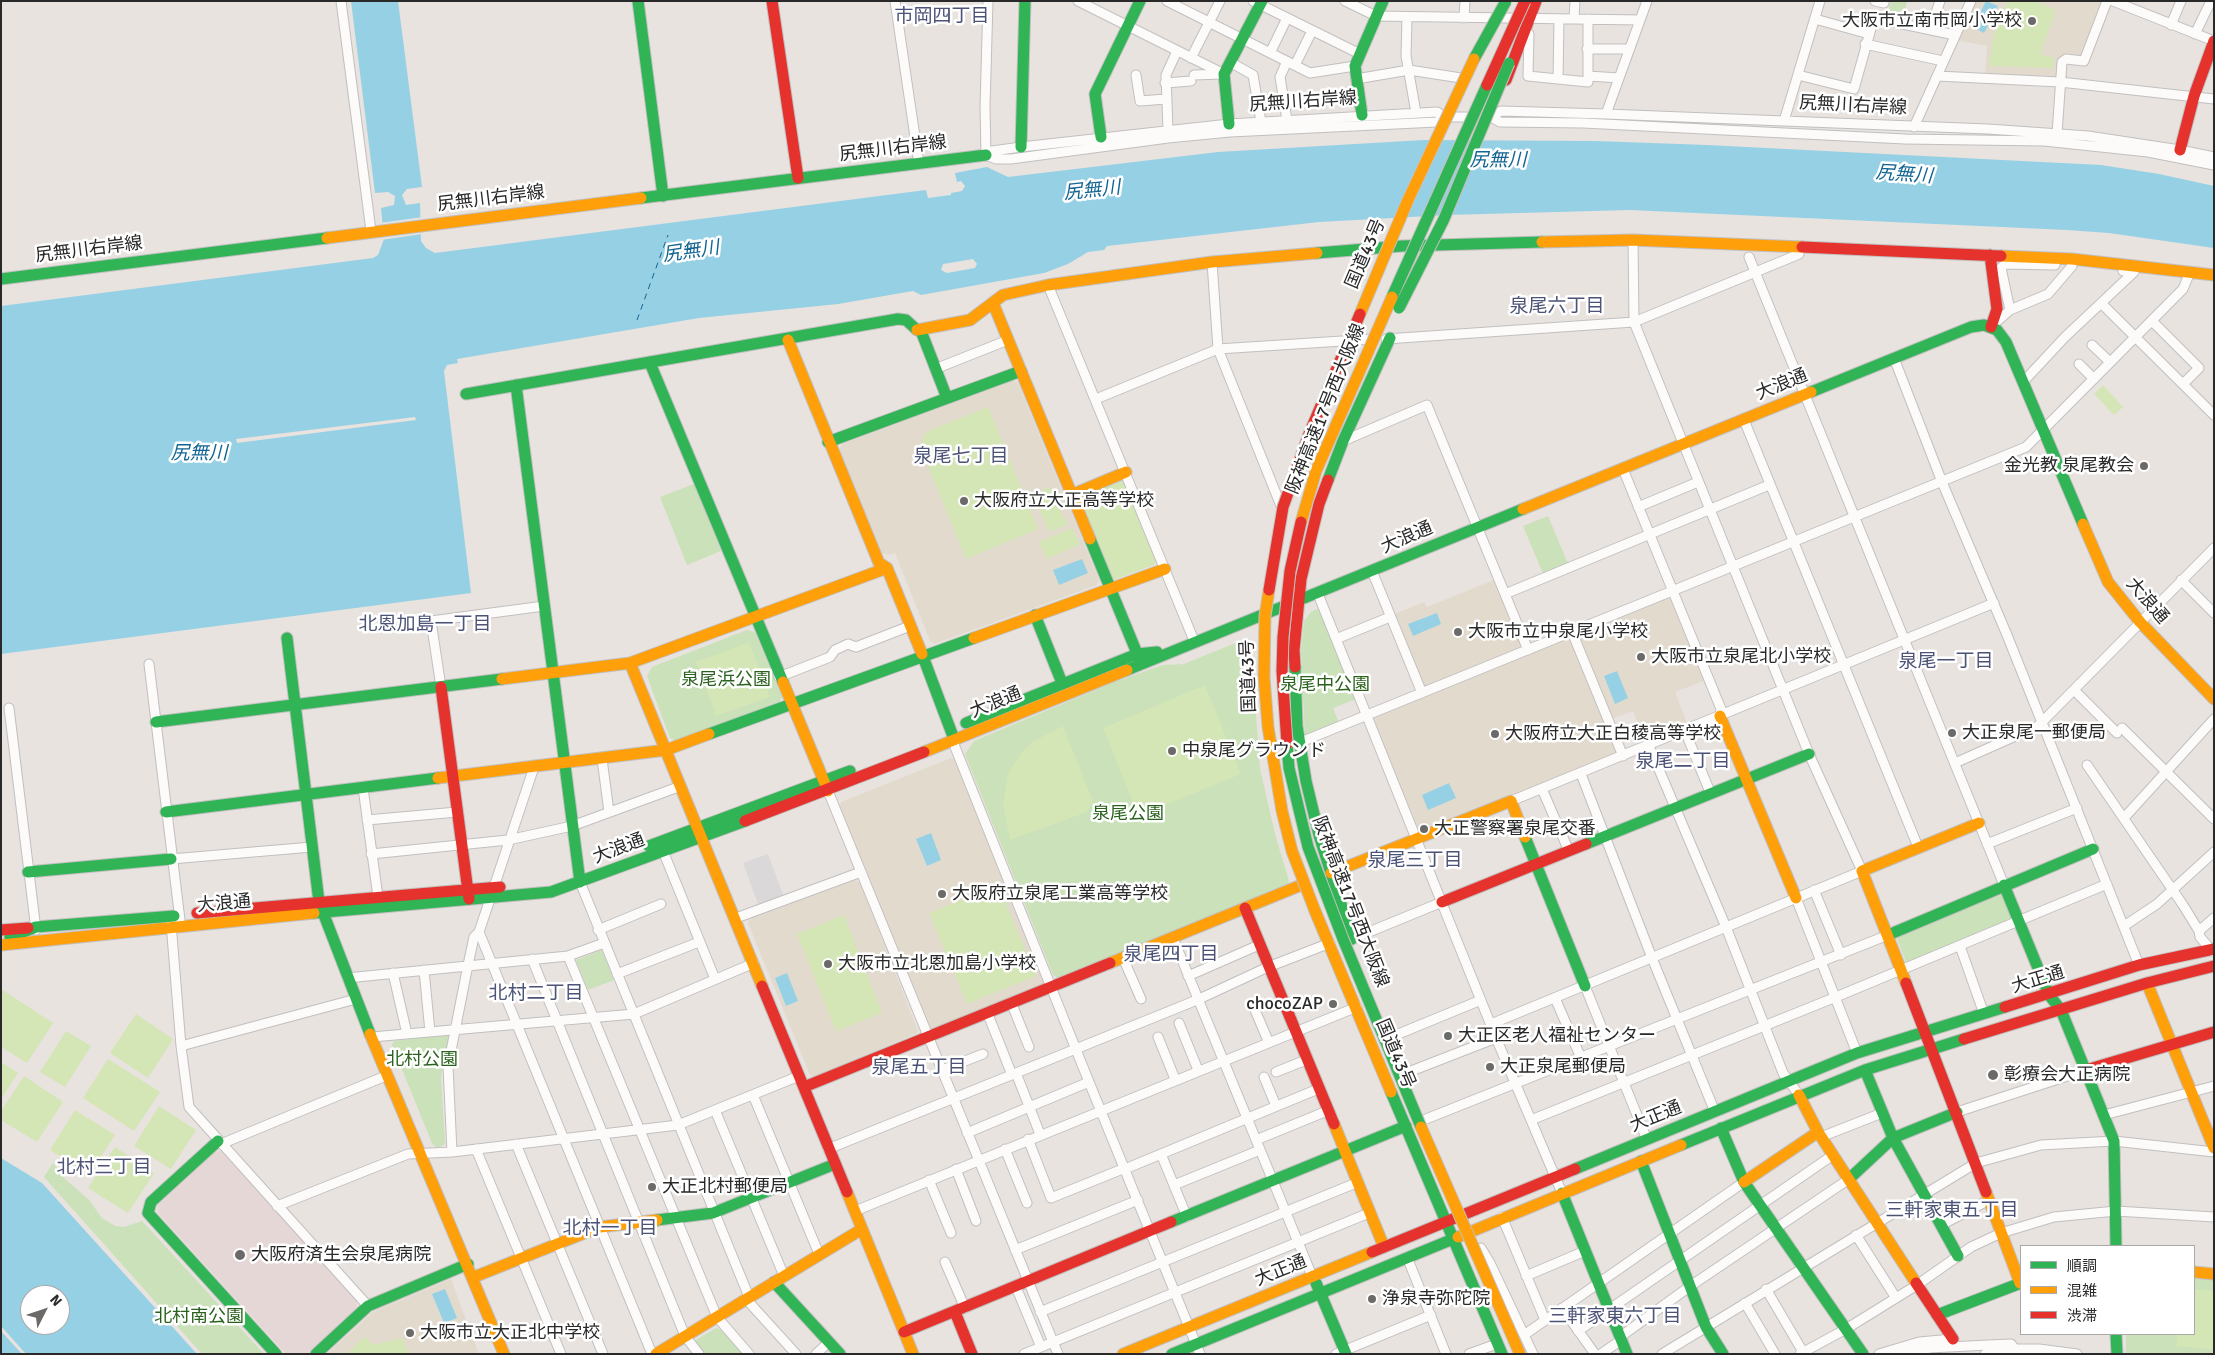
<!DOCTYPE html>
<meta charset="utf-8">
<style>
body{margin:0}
#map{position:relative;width:2215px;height:1355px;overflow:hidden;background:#e8e3de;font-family:Signika,"Noto Sans JP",sans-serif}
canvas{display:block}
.frame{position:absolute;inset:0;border:2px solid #292929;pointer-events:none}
.legend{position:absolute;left:2020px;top:1245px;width:175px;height:90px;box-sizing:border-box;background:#fff;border:1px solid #a9a9a9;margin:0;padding:6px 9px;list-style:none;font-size:15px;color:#292929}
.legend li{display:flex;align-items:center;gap:10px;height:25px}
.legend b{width:25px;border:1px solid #a9a9a9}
.north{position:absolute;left:20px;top:1285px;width:50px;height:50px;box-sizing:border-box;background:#fff;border:1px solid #a9a9a9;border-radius:50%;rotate:49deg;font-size:14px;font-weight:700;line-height:20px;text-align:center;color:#292929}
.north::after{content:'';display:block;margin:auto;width:18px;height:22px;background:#6c6a68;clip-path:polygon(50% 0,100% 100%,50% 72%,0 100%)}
</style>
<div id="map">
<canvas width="2215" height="1355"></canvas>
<div class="frame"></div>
<ul class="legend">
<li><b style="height:6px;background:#30b455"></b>順調</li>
<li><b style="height:6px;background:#ff9f0a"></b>混雑</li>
<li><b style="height:6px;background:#e5322d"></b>渋滞</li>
</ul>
<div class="north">N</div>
</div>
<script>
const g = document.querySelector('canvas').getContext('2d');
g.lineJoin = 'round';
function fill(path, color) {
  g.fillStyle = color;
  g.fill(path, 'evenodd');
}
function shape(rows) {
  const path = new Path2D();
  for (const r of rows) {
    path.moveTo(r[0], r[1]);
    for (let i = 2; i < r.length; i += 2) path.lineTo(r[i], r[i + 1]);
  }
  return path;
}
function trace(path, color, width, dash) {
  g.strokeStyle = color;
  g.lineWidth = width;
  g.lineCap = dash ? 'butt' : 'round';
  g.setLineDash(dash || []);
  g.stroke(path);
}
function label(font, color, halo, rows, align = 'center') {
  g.font = font + ' Signika,"Noto Sans JP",sans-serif';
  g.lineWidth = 5;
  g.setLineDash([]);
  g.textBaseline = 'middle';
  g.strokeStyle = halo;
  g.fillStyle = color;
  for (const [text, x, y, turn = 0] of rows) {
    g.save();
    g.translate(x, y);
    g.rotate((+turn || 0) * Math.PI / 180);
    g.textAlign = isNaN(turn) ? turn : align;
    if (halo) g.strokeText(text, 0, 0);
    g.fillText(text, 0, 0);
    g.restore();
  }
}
const industrial = shape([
 [768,854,784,897,759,907,743,863]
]);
const education = shape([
 [1975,1,2105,1,2083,59,2066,57,2059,76,1985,74,1987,46,1956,40],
 [1013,380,1018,383,1099,580,1097,585,934,644,930,641,895,553,888,555,882,553,839,450,842,444],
 [1496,579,1524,648,1423,689,1392,615,1424,602,1427,607],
 [1671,595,1706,680,1675,692,1687,723,1645,741,1633,711,1611,719,1577,635],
 [1570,637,1618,752,1430,829,1428,824,1418,828,1372,717],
 [951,758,956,760,1044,980,1043,984,932,1029,928,1026,839,808,841,802],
 [854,880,860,882,918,1031,917,1033,815,1077,810,1075,748,923,750,918],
 [451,1279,479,1354,327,1354,373,1312]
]);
const medical = shape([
 [221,1151,357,1300,357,1310,309,1354,286,1354,158,1213,158,1205,215,1152]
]);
const green = shape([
 [1891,1,1907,1,1903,22,1886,19],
 [694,484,721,551,687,565,660,497],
 [1548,516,1569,566,1544,576,1523,526],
 [1320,608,1356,699,1333,708,1339,723,1305,737,1301,653,1304,621,1311,612],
 [747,630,755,632,782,697,779,702,676,741,670,738,647,676,652,667],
 [1243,640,1247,643,1246,675,1253,675,1260,769,1275,834,1289,881,1287,885,1058,978,1053,975,965,754,974,741,1117,681,1163,665,1184,664],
 [2003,894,2011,916,2010,920,1910,963,1906,962,1897,939,1899,935],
 [602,950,614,980,588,990,576,960],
 [447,1034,451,1039,447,1057,444,1058,441,1077,445,1144,437,1148,432,1143,392,1045,394,1041],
 [53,1163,65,1179,89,1200,102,1218,115,1226,124,1227,142,1221,264,1354,202,1354,44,1177],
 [2194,1278,2214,1280,2214,1354,2126,1354,2126,1334,2194,1334],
 [716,1328,720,1329,743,1354,705,1354,696,1344,696,1340]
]);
const pitch = shape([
 [2008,1,2035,1,2056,10,2040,54,2054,58,2053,68,1989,66,1994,33],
 [2103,385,2123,407,2114,415,2094,394],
 [988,407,1038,529,966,559,920,447,926,432],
 [1120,480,1125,482,1156,561,1154,565,1113,580,1079,495],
 [1050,487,1067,525,1049,532,1033,494],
 [1072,528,1080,544,1047,559,1039,542],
 [749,642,770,697,716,716,696,662],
 [1205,685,1241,774,1138,816,1103,728],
 [1063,726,1093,801,1087,812,1010,840,1003,805,1007,777,1011,767,1025,748,1034,741],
 [998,885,1036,976,967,1004,929,913],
 [844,915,882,1013,836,1031,797,934],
 [1,989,53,1023,27,1063,1,1047],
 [136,1014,173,1039,148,1078,110,1053],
 [66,1031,91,1046,65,1087,40,1072],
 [108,1059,160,1092,134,1131,83,1098],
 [1,1062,18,1073,1,1099],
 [24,1076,63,1102,37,1142,1,1120,1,1111],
 [159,1106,196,1130,171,1169,134,1146],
 [75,1110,115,1135,89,1175,50,1150],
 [115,1147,154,1173,128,1213,88,1188],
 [2194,1289,2214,1291,2214,1350,2176,1346,2178,1334,2194,1334],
 [364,1337,374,1345,402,1338,409,1354,347,1354]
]);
const water = shape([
 [351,1,398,1,422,187,407,189,402,195,406,205,420,203,421,241,426,248,435,253,926,190,928,198,951,195,951,193,962,191,965,186,961,181,957,182,955,173,987,167,1008,177,1218,152,1424,140,1595,141,1707,145,2101,165,2159,174,2214,186,2214,248,2109,233,2067,230,1630,210,1447,215,1319,222,1107,246,1104,250,1088,252,1068,264,1044,273,921,295,913,291,838,304,699,318,457,359,458,363,447,365,444,371,471,593,1,654,1,306,373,258,378,255,384,239,381,208,394,205,395,196,388,192,375,193],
 [973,259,977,264,975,268,947,273,941,270,943,264],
 [1986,1,1998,6,1984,33,1973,27],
 [1082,559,1088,573,1059,585,1053,570],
 [1437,613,1441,624,1413,636,1408,624],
 [1617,671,1628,698,1615,704,1604,676],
 [1449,783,1456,798,1428,810,1422,795],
 [931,833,941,860,927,866,916,839],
 [787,973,798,1001,786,1006,775,978],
 [1,1158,42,1183,197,1354,1,1354],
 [30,1295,60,1295,60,1325,30,1325],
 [445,1289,457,1318,444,1323,432,1294]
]);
const pier = shape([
 [423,217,422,234,381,240,380,223],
 [415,417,416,420,237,443,236,439],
 [1,1326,26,1354,22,1354,1,1331]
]);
const ferry = shape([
 [637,320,668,235]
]);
const street = shape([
 [341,1,371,231],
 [895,1,919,164],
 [1078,1,1224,74],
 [1167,1,1310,73,1355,66],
 [1253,1,1360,54],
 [1345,1,1376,16,1640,20],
 [1875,1,1884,3],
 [2113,1,2214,41],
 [1407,17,1406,56,1416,113],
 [1464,18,1465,1],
 [1574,19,1575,1],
 [1815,19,1869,34],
 [2171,25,2181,1],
 [1930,30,1940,1],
 [1529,34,1528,76,1588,82,1588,19],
 [2195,34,2211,1],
 [1865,44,1943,61],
 [1587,49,1629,49],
 [1270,53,1287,18],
 [1191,58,1220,1],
 [1230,62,1253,75,1261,122],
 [1295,65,1312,31],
 [1136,75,1140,101,1166,99],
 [1194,75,1222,74],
 [1798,75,1854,89,1874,18,1955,35],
 [1588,76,1619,78],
 [1937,76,2060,82,2214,99],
 [1356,79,1409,70,1461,78],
 [1558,79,1559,19],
 [1165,83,1191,81],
 [1606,114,1647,1],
 [1491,117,1501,111,1606,114,1988,129,2088,136,2180,150,2214,157],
 [1287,120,1280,77,1287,61],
 [1784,121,1820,1],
 [1914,127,1971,1],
 [1168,130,1166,75,1177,51],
 [2057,134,2062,62,2066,59,2084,61,2107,1],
 [986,155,996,159,1011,159,1168,138,1230,132,1437,122,1444,117,1491,117,1500,122,1583,123,1905,139,2044,141,2148,152,2214,165],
 [986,155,992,151,1021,147,1229,124,1437,112,1444,117],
 [986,155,985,107,988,1],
 [1749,257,2004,885],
 [1212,262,1218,349,1281,506],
 [1048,285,1195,643],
 [2101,303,2214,415],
 [2010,310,2001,268,2005,264,2055,265],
 [2152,321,2199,368,2183,384],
 [1993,325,2010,310,2048,294,2072,266,2072,259],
 [1386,339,1634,322,1792,257,1799,254,1798,248],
 [2092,345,2110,362],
 [1894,358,1942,482,2007,635,2139,965],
 [2079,364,2094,379],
 [935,369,1008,340],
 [2023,382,2065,337,2134,272,2123,271],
 [1096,399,1218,349,1373,339],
 [1744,420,1918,847],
 [1343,441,1427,405,1528,650],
 [1623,469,1721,709,1720,716],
 [1638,507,1698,482],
 [1372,571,1422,693],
 [2181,580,2214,613],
 [1318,594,1496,1038,1562,1193],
 [1505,594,1769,485],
 [1572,632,1623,756],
 [1336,639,1390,617],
 [149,664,180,920],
 [779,677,830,657,835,650,848,644,856,647,910,626],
 [441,687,431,621,544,606],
 [2074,690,2117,733],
 [9,708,36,930],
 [2122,728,2214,819],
 [1685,731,1710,792],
 [954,739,955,747,1089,1082,1200,1354],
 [1296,744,2026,447,2183,289,2190,272],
 [1649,746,1726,927,1783,1073,1799,1095],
 [602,759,609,812],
 [1955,763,2038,726,2214,548],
 [2087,765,2183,905,2199,931,2200,937,2212,951],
 [1581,774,1652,958,1715,1112],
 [363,788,378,897],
 [1542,789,1568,849],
 [828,791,1058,1354],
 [1511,801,1994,603],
 [2124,818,2214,719],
 [367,820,457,812],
 [1987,844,2077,808],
 [663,851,715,979],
 [371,854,508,840,572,826,681,786],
 [171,859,312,847],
 [580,882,749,1297],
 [1814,890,1841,955],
 [1796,898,1857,1053],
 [736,918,861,872],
 [171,923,181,1046,189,1107,368,1306],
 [2124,926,2157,904,2214,852],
 [598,930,661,904],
 [2199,931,2214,918],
 [479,932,652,1354],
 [1173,938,1312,1276],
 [1352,939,1442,902],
 [1960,946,1984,1014],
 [568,956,717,1317,749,1354],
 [1123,958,1141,999],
 [532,959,685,1336,699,1354],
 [424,970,430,1032],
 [393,973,407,1034],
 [617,974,699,942],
 [1188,976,1259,945],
 [347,978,568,956,604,943],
 [1585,986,1647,1140],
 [1555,998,1581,1058],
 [1011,1002,1029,1047],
 [1255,1010,1269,1043],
 [987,1012,1012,1075],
 [1179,1023,1198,1070],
 [1491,1024,1862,871,1809,754,1634,322,1633,240],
 [372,1037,634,1014,754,963],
 [1158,1037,1175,1079],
 [1391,1037,1481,1000],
 [181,1046,356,999],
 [942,1070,983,1054],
 [1276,1072,1306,1060],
 [1016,1073,1040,1134],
 [1406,1073,1496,1038],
 [1264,1077,1276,1106],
 [753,1095,819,1254],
 [715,1110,784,1276],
 [1957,1112,2086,1070],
 [2104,1115,2214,1086],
 [1426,1119,1888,935],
 [1531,1120,1836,997,2107,884],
 [967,1133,1089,1082],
 [1821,1137,1882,1113],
 [1028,1139,1051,1198,1125,1168],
 [1256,1140,1327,1111],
 [221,1144,388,1075],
 [516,1144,603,1354],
 [476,1149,561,1354],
 [828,1149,1197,1000,1268,967,1330,943],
 [1005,1149,1027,1203],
 [452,1152,448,1066,468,965,474,937,479,932,534,767],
 [1161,1154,1187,1217],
 [956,1169,976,1221],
 [1125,1169,1318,1089],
 [929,1180,951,1233],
 [1174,1185,1260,1150],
 [277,1206,408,1154,452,1152,678,1125,799,1076],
 [855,1211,1357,1007],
 [1502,1217,1545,1320],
 [1941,1225,1989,1200],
 [1856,1235,1896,1298],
 [1481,1248,1490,1263,1533,1354],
 [1015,1250,1138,1200],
 [1407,1257,1446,1354],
 [945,1262,965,1308],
 [1526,1276,1585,1251],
 [1016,1287,1041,1347],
 [1766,1289,1803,1352],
 [746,1299,796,1354],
 [1745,1303,1775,1354],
 [1562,1308,1595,1354],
 [1040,1312,1356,1183],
 [1578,1331,1833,1155],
 [1524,1335,1744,1182],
 [1620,1337,1689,1287,1849,1179],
 [816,1354,829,1342],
 [1024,1354,1369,1213],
 [1336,1354,1431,1315],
 [1469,1354,1491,1346],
 [1601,1354,1621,1340],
 [1662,1354,1976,1163,2041,1145,2114,1141,2214,1152],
 [1800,1354,1846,1329,1917,1285,1971,1247,2001,1233,2054,1217,2116,1211,2214,1217],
 [1879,1354,1919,1342,1953,1339],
 [1899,1354,1930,1348,1988,1345,2011,1344,2015,1349],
 [1985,1354,2009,1352,2015,1349,2039,1349,2077,1354]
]);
const fast = shape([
 [638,1,663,196],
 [1362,115,1355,66,1383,1],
 [1229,124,1224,74,1262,1],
 [1101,137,1095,94,1140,1],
 [1021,147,1025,1],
 [641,198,986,155],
 [1317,253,1402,246,1542,242],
 [1,279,327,238],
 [921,331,947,398],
 [650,363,783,682],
 [516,385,580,882],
 [1811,392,1971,327,1984,325,1997,330,2006,342,2083,524],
 [466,394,898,319,906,320,917,330],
 [828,442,1021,371],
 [1328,480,1343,441,1390,338],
 [1090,539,1141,663],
 [1035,615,1062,683],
 [287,638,319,902,370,1034],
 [922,654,954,739],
 [1295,667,1297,726,1306,781,1319,835,1352,939],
 [1127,670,1523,509],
 [156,722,502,679],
 [966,723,1137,654,1157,652],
 [709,734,974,638],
 [166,812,438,778],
 [1525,837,1585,986],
 [1586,844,1809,754],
 [649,846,850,771],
 [28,872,171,859],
 [2004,885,2049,995,2061,1010,2114,1141,2116,1246],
 [314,913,551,892,745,821],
 [1888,935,2093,849],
 [10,937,36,927,174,916],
 [1865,1070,1893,1138,1958,1256],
 [1391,1092,1502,1354],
 [1721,1128,1744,1182,1863,1354],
 [218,1141,151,1202,148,1213,276,1354],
 [1681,1145,1865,1070,1964,1039],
 [1641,1161,1706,1327,1723,1354],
 [1575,1169,1857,1053,2005,1007],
 [1849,1179,1893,1138,1957,1112],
 [1562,1193,1627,1354],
 [657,1220,713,1213,835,1164],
 [1171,1222,1406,1126],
 [774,1282,840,1354],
 [1316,1283,1346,1354],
 [1937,1315,2021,1283],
 [2116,1334,2117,1354],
 [316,1354,368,1306,468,1264],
 [1172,1354,1458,1237]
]);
const slow = shape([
 [327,238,641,198],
 [1542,242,1633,240,1802,247],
 [2001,256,2072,259,2214,275],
 [993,303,1090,539],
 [917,330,970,320,1003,295,1048,285,1212,262,1317,253],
 [788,340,879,563,887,568,922,654],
 [1071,495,1126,472],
 [1523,509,1811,392],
 [2083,524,2108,582,2140,622,2214,699],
 [974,638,1165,569],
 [630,663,762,986],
 [502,679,630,663,887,568],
 [783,682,828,791],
 [1720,716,1796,898],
 [924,752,1127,670],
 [438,778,666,750,709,734],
 [1331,873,1511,801,1525,837],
 [1315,911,1391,1092],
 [1,945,314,913],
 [1110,963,1299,886],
 [1906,983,1862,871,1979,823],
 [2147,983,2214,1148],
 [370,1034,504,1354],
 [1799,1095,1818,1132,1916,1283],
 [1334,1124,1384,1247],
 [1744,1182,1818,1132],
 [847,1192,913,1354],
 [1986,1192,2020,1283],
 [1458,1237,1681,1145],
 [2194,1272,2214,1274],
 [474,1277,600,1227,657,1220],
 [656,1354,862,1229],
 [1123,1354,1372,1252]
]);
const jam = shape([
 [772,1,798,178],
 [1506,80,1536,1],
 [2180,150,2194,96,2214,41],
 [1802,247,2001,256],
 [1990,255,1997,309,1991,327],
 [1295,667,1294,650,1301,579,1319,504,1328,480],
 [441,687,469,899],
 [745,821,924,752],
 [1442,902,1586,844],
 [1245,908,1334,1124],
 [197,913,500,887],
 [1,930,28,928],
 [1906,983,1986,1192],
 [762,986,847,1192],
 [2005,1007,2139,965,2214,949],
 [1964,1039,2147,983,2214,966],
 [2086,1070,2214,1032],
 [804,1087,1110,963],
 [1372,1252,1575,1169],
 [1916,1283,1953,1339],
 [955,1312,972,1354],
 [904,1332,1171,1222]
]);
const fastBridge = shape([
 [1474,59,1506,1],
 [1392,297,1487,85],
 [1399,308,1444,219,1509,63],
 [1287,744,1289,768,1308,847,1343,939,1421,1127]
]);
const slowBridge = shape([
 [1360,314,1408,200,1474,59],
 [1301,522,1316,471,1392,297],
 [1269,590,1265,616,1264,677,1268,727,1282,811,1292,851,1315,911],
 [1421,1127,1520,1354]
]);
const jamBridge = shape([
 [1487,85,1525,1],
 [1269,590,1283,507,1309,434,1360,314],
 [1287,744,1282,671,1283,637,1290,571,1301,522]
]);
const markers = [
 [2032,21,5,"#6c6a68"],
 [2144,466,5,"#6c6a68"],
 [964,501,5,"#6c6a68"],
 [1458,632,5,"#6c6a68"],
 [1641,657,5,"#6c6a68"],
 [1952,733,5,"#6c6a68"],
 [1495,734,5,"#6c6a68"],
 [1172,751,5,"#6c6a68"],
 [1424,829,5,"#6c6a68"],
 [942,894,5,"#6c6a68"],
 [828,964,5,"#6c6a68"],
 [1333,1004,5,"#6c6a68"],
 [1448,1036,5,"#6c6a68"],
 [1490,1067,5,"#6c6a68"],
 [1993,1075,6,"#6c6a68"],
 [652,1187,5,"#6c6a68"],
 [240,1255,6,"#6c6a68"],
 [1372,1299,5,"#6c6a68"],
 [410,1333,5,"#6c6a68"]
];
const poiNames = [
 ["大阪市立南市岡小学校",2022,21,"right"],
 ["金光教 泉尾教会",2134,466,"right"],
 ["大阪府立大正高等学校",974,501],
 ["大阪市立中泉尾小学校",1468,632],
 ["大阪市立泉尾北小学校",1651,657],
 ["大正泉尾一郵便局",1962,733],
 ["大阪府立大正白稜高等学校",1505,734],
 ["中泉尾グラウンド",1182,751],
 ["大正警察署泉尾交番",1434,829],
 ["大阪府立泉尾工業高等学校",952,894],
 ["大阪市立北恩加島小学校",838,964],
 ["chocoZAP",1323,1004,"right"],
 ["大正区老人福祉センター",1458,1036],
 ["大正泉尾郵便局",1500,1067],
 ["彰療会大正病院",2004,1075],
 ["大正北村郵便局",662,1187],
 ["大阪府済生会泉尾病院",251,1255],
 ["浄泉寺弥陀院",1382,1299],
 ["大阪市立大正北中学校",420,1333]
];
const streetNames = [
 ["尻無川右岸線",1303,102,-4],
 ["尻無川右岸線",1853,106,3],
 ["尻無川右岸線",893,149,-7],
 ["尻無川右岸線",491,199,-7],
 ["尻無川右岸線",89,250,-7],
 ["国道43号",1366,254,-67],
 ["大浪通",1782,385,-22],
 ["阪神高速17号西大阪線",1326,409,-68],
 ["大浪通",1407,538,-23],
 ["大浪通",2147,601,49],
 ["国道43号",1249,676,-92],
 ["大浪通",996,703,-22],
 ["大浪通",619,849,-21],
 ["阪神高速17号西大阪線",1350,902,69],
 ["大浪通",224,904,-5],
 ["大正通",2038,980,-17],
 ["国道43号",1395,1054,67],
 ["大正通",1656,1117,-22],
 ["大正通",1281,1271,-22]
];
const parkNames = [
 ["泉尾浜公園",726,680],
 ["泉尾中公園",1325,685],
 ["泉尾公園",1128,814],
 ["北村公園",422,1060],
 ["北村南公園",199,1317]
];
const neighbourhoodNames = [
 ["市岡四丁目",942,17],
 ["泉尾六丁目",1557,307],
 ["泉尾七丁目",961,457],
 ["北恩加島一丁目",425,625],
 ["泉尾一丁目",1946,662],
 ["泉尾二丁目",1683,762],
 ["泉尾三丁目",1415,861],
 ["泉尾四丁目",1171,955],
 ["北村二丁目",536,994],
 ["泉尾五丁目",919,1068],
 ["北村三丁目",104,1168],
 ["三軒家東五丁目",1952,1211],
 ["北村一丁目",610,1229],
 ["三軒家東六丁目",1615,1317]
];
const waterNames = [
 ["尻無川",1498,161],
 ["尻無川",1904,175,4],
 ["尻無川",1092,191,-6],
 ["尻無川",691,252,-8],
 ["尻無川",199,454]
];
fill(industrial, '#dbd8da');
fill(education, '#e2dbcd');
fill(medical, '#e5d7d5');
fill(green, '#cae1b9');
fill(pitch, '#d4e5b6');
fill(water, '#96d0e5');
fill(pier, '#e8e3de');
trace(ferry, '#136593', 1, [6, 5]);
trace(street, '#c1bfc0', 11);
trace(fast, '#c1bfc0', 13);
trace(slow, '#c1bfc0', 13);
trace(jam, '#c1bfc0', 13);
trace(street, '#fcfbfa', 9);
trace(fast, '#30b455', 11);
trace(slow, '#ff9f0a', 11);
trace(jam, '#e5322d', 11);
trace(fastBridge, '#c4c2c0', 13, []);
trace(slowBridge, '#c4c2c0', 13, []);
trace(jamBridge, '#c4c2c0', 13, []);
trace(fastBridge, '#30b455', 11);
trace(slowBridge, '#ff9f0a', 11);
trace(jamBridge, '#e5322d', 11);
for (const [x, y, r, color] of markers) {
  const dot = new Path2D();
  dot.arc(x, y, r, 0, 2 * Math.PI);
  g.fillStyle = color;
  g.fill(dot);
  trace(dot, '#fff', 2);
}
label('18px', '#292929', '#fff', poiNames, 'left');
label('18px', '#292929', '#fff', streetNames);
label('18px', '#2a621d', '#fff', parkNames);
label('19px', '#4c5377', '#fff', neighbourhoodNames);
label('italic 19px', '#136593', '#fff', waterNames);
</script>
